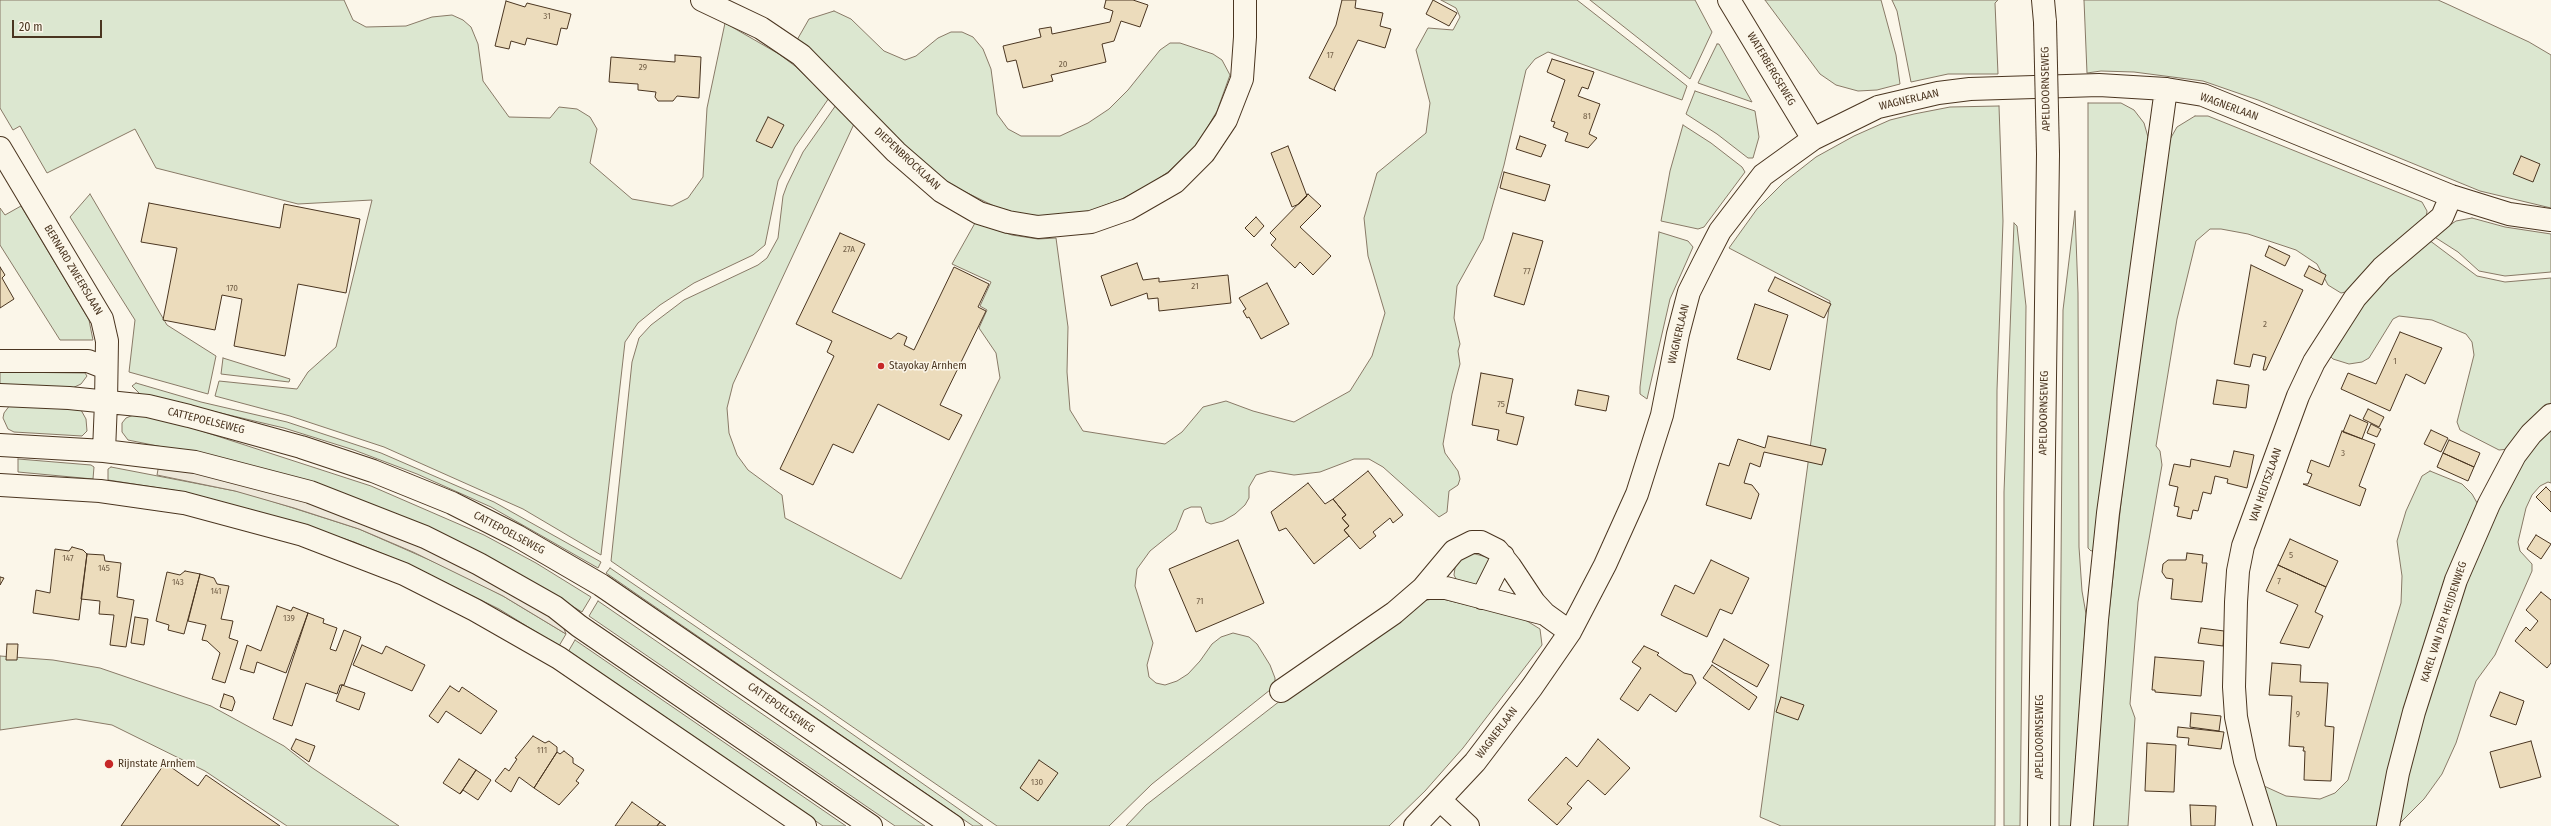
<!DOCTYPE html>
<style>
body{margin:0}
#map{position:relative;width:2551px;height:826px;overflow:hidden;background:#fbf6e9;font-family:"Fira Sans Condensed",sans-serif}
canvas{display:block}
.scale{position:absolute;left:12px;top:20px;width:90px;height:18px;box-sizing:border-box;border:2px solid #4a3520;border-top:0;padding-left:5px;font-size:12px;line-height:14px;white-space:nowrap;color:#4a3520;-webkit-text-stroke:3px #fbf6e9;paint-order:stroke}
</style>
<div id="map">
<canvas width="2551" height="826"></canvas>
<div class="scale">20 m</div>
</div>
<script>
const g = document.querySelector('canvas').getContext('2d');
g.lineJoin = 'round';
function fill(path, color) {
  g.fillStyle = color;
  g.fill(path, 'evenodd');
}
function shape(rows) {
  const path = new Path2D();
  for (const r of rows) {
    path.moveTo(r[0], r[1]);
    for (let i = 2; i < r.length; i += 2) path.lineTo(r[i], r[i + 1]);
  }
  return path;
}
function trace(path, color, width, dash) {
  g.strokeStyle = color;
  g.lineWidth = width;
  g.lineCap = dash ? 'butt' : 'round';
  g.setLineDash(dash || []);
  g.stroke(path);
}
function label(font, color, halo, rows, align = 'center') {
  g.font = font + ' "Fira Sans Condensed",sans-serif';
  g.lineWidth = 3;
  g.setLineDash([]);
  g.textBaseline = 'middle';
  g.strokeStyle = halo;
  g.fillStyle = color;
  for (const [text, x, y, turn = 0] of rows) {
    g.save();
    g.translate(x, y);
    g.rotate((+turn || 0) * Math.PI / 180);
    g.textAlign = isNaN(turn) ? turn : align;
    if (halo) g.strokeText(text, 0, 0);
    g.fillText(text, 0, 0);
    g.restore();
  }
}
const green = shape([
 [0,0,344,0,353,20,366,27,406,26,432,17,452,15,463,20,471,27,478,44,483,81,509,117,550,118,559,107,577,109,590,117,597,129,590,163,632,199,672,206,688,198,703,177,707,108,725,23,779,54,795,66,829,98,795,147,778,181,765,245,753,255,694,283,660,305,638,323,625,342,601,555,523,509,384,447,290,416,215,396,219,381,297,389,308,372,336,347,372,200,298,204,156,168,135,129,47,173,20,126,13,130,0,108,0,0],
 [1441,0,1577,0,1687,86,1682,100,1548,52,1535,59,1526,70,1504,165,1483,239,1457,286,1454,318,1460,344,1458,351,1460,364,1452,394,1443,444,1445,453,1458,471,1460,479,1458,485,1449,491,1447,512,1439,517,1383,467,1369,459,1354,459,1320,472,1294,475,1270,471,1256,475,1249,487,1249,498,1245,505,1235,514,1223,521,1211,524,1206,522,1201,507,1191,507,1184,510,1176,530,1150,551,1137,569,1135,586,1153,643,1147,665,1149,677,1156,683,1165,685,1177,681,1188,674,1200,661,1212,644,1221,637,1233,633,1249,637,1257,644,1270,665,1275,678,1275,686,1152,784,1109,826,997,826,611,561,632,362,639,338,651,325,684,300,758,265,767,258,778,238,783,196,787,185,803,152,836,105,854,124,733,384,727,408,729,433,737,455,748,470,782,495,785,518,901,579,1000,378,996,353,979,328,987,310,980,306,991,282,952,264,975,223,1012,235,1038,239,1056,238,1068,327,1067,372,1070,410,1083,431,1165,444,1182,432,1203,407,1226,401,1253,411,1294,422,1350,391,1372,356,1385,313,1368,256,1364,218,1377,173,1426,133,1430,103,1416,50,1428,28,1453,30,1460,17,1456,8,1441,0],
 [1590,0,1695,0,1712,32,1690,79,1590,0],
 [1765,0,1881,0,1896,55,1900,84,1877,90,1858,91,1836,85,1820,74,1765,0],
 [1892,0,1998,0,1995,3,1998,74,1948,74,1911,82,1897,11,1892,0],
 [2084,0,2438,0,2447,4,2529,42,2551,55,2551,208,2480,191,2258,100,2203,81,2134,72,2101,71,2087,73,2084,0],
 [834,11,851,19,884,51,905,60,916,56,938,38,951,32,962,32,973,37,983,49,991,69,997,114,1008,129,1021,136,1060,136,1088,123,1109,109,1128,90,1160,50,1170,43,1180,43,1213,54,1222,60,1230,75,1217,111,1199,142,1168,172,1152,183,1124,198,1090,211,1054,216,1024,215,996,207,945,182,902,144,797,40,809,19,834,11],
 [1717,44,1719,44,1752,102,1698,83,1717,44],
 [1695,91,1755,111,1759,137,1753,158,1748,158,1717,134,1686,114,1695,91],
 [2088,103,2121,103,2134,110,2144,123,2148,137,2094,550,2091,551,2088,548,2088,103],
 [1999,106,2003,221,1997,390,1995,826,1781,826,1760,817,1830,301,1729,248,1757,209,1784,182,1816,157,1854,136,1890,120,1914,114,1950,107,1999,106],
 [2195,116,2208,116,2422,202,2427,211,2426,219,2350,291,2341,293,2328,285,2317,264,2296,250,2248,234,2221,229,2210,229,2196,241,2177,319,2156,446,2160,451,2162,465,2138,602,2130,704,2135,718,2128,826,2092,826,2105,649,2127,448,2169,141,2177,127,2195,116],
 [1683,125,1711,143,1742,167,1745,172,1704,227,1698,229,1661,221,1670,171,1683,125],
 [90,194,167,325,216,356,208,394,129,372,135,320,70,217,90,194],
 [21,206,89,320,93,340,60,340,0,245,0,208,5,215,21,206],
 [2075,211,2078,293,2079,547,2082,591,2086,614,2072,826,2059,826,2063,310,2075,211],
 [2472,218,2505,227,2551,234,2551,272,2505,276,2479,271,2458,252,2433,236,2456,221,2472,218],
 [2014,223,2017,226,2026,306,2020,826,2004,826,2004,492,2014,223],
 [1659,232,1688,241,1693,247,1670,299,1647,399,1640,394,1640,387,1659,232],
 [2429,240,2477,276,2505,282,2551,278,2551,404,2509,449,2499,450,2460,430,2457,422,2474,355,2472,342,2466,334,2432,320,2399,316,2393,319,2369,358,2362,362,2349,364,2333,359,2329,355,2361,303,2390,272,2429,240],
 [223,358,290,379,289,382,221,374,223,358],
 [0,372,85,373,87,376,81,384,68,390,0,387,0,372],
 [136,383,201,402,287,422,381,453,494,502,601,562,598,568,491,507,417,474,354,450,284,428,140,394,132,386,136,383],
 [10,405,81,410,86,419,87,431,82,436,14,432,8,429,3,418,4,413,10,405],
 [136,414,177,423,371,486,484,535,536,563,591,597,582,612,507,567,484,555,187,452,128,440,122,432,122,423,126,418,136,414],
 [2551,425,2551,483,2548,482,2540,486,2532,495,2526,508,2518,542,2520,551,2532,564,2532,571,2495,655,2476,681,2456,743,2442,774,2424,799,2397,826,2405,773,2462,583,2521,459,2551,425],
 [18,459,91,465,94,467,93,479,18,472,18,459],
 [111,467,246,493,359,529,457,572,503,596,566,634,559,646,499,609,408,564,354,542,291,521,185,492,108,480,108,469,111,467],
 [2430,471,2462,484,2472,494,2480,508,2381,826,2275,826,2264,786,2286,796,2320,799,2335,793,2348,780,2401,603,2402,576,2397,541,2406,511,2422,476,2430,471],
 [1471,553,1491,558,1479,587,1457,581,1454,575,1456,561,1471,553],
 [610,568,821,712,983,826,973,826,606,573,610,568],
 [1438,598,1522,618,1540,629,1542,645,1463,748,1425,791,1389,826,1126,826,1146,805,1285,697,1422,601,1438,598],
 [598,601,925,826,895,826,589,616,598,601],
 [575,640,846,826,823,826,568,652,575,640],
 [0,656,53,660,100,668,211,706,284,746,311,767,399,826,287,826,205,771,112,725,76,719,0,730,0,656]
]);
const parking = shape([
 [159,464,308,501,408,539,560,618,566,634,503,596,413,552,359,529,294,508,235,491,157,475,159,464]
]);
const building = shape([
 [1106,0,1133,0,1148,5,1140,27,1121,21,1114,41,1102,44,1106,62,1051,75,1053,81,1023,88,1016,60,1007,62,1003,46,1041,37,1039,29,1051,27,1052,34,1110,22,1113,11,1104,8,1106,0],
 [1342,0,1356,0,1355,8,1383,13,1380,26,1391,29,1385,48,1358,40,1334,89,1336,91,1309,78,1336,25,1342,0],
 [1433,0,1457,13,1449,26,1426,14,1433,0],
 [506,1,525,7,527,3,571,14,567,29,561,28,557,45,527,38,525,45,511,41,509,49,495,46,506,1],
 [675,55,701,57,699,98,677,96,673,101,658,101,655,97,656,92,638,90,638,84,609,82,611,57,675,62,675,55],
 [1552,59,1594,72,1588,89,1582,87,1578,96,1600,104,1589,134,1597,138,1588,148,1565,141,1568,133,1553,127,1555,122,1551,121,1565,80,1547,72,1552,59],
 [768,117,784,125,772,148,756,141,768,117],
 [1520,136,1546,145,1541,157,1516,149,1520,136],
 [1288,146,1307,196,1299,204,1292,207,1271,153,1288,146],
 [2521,156,2540,164,2533,182,2513,174,2521,156],
 [1504,172,1550,185,1545,201,1500,188,1504,172],
 [1308,194,1321,206,1300,227,1331,256,1313,275,1300,262,1295,268,1271,245,1276,239,1270,233,1308,194],
 [149,203,280,228,284,204,360,219,346,293,298,284,285,356,234,346,242,299,222,295,215,330,163,320,177,248,141,242,149,203],
 [1256,217,1264,226,1254,237,1245,228,1256,217],
 [840,233,865,244,832,312,891,339,898,333,903,335,907,337,904,345,914,350,954,267,989,284,978,307,986,311,940,405,962,415,949,440,878,404,853,453,833,444,813,485,780,469,834,356,827,352,832,341,796,324,840,233],
 [1513,233,1543,241,1524,305,1494,296,1513,233],
 [2269,246,2290,256,2285,266,2265,256,2269,246],
 [1137,263,1143,280,1159,278,1159,282,1228,275,1231,303,1159,311,1158,298,1148,299,1147,293,1111,306,1101,276,1137,263],
 [2251,265,2303,290,2266,370,2263,370,2266,357,2253,354,2250,367,2234,364,2251,265],
 [2309,266,2326,275,2322,285,2304,276,2309,266],
 [0,267,5,275,2,278,14,299,0,308,0,267],
 [1775,277,1831,304,1824,318,1768,291,1775,277],
 [1267,283,1289,324,1261,339,1249,317,1247,318,1243,311,1246,309,1239,298,1267,283],
 [1755,304,1788,315,1770,370,1737,359,1755,304],
 [2400,332,2442,348,2425,384,2406,374,2390,411,2341,389,2348,373,2376,384,2400,332],
 [1481,373,1513,379,1506,413,1524,417,1517,445,1497,440,1499,430,1472,425,1481,373],
 [2217,380,2249,385,2246,408,2213,404,2217,380],
 [1578,390,1609,396,1606,411,1575,405,1578,390],
 [2368,409,2384,417,2379,427,2363,419,2368,409],
 [2350,415,2368,423,2362,439,2343,432,2350,415],
 [2371,424,2381,429,2377,437,2367,433,2371,424],
 [2431,430,2448,438,2441,452,2424,444,2431,430],
 [2342,431,2375,444,2359,486,2366,489,2360,506,2303,484,2308,484,2312,474,2307,472,2311,460,2329,467,2342,431],
 [1768,436,1826,449,1822,465,1764,452,1760,467,1750,463,1744,483,1752,485,1759,494,1751,519,1706,505,1719,463,1729,466,1738,439,1765,448,1768,436],
 [2449,440,2480,453,2474,467,2443,453,2449,440],
 [2234,451,2254,455,2247,488,2227,483,2228,479,2215,476,2211,494,2203,492,2198,511,2193,510,2191,519,2177,516,2179,507,2174,506,2178,487,2169,485,2174,464,2190,467,2191,459,2230,467,2234,451],
 [2443,453,2474,467,2468,481,2437,467,2443,453],
 [1368,471,1403,515,1393,523,1390,518,1373,532,1376,536,1360,549,1344,530,1349,526,1342,518,1346,515,1333,499,1368,471],
 [1308,483,1325,504,1333,499,1346,515,1342,518,1349,526,1344,530,1349,536,1314,564,1286,528,1279,531,1271,512,1308,483],
 [2546,487,2551,492,2551,512,2536,497,2546,487],
 [2536,535,2551,544,2541,559,2527,549,2536,535],
 [2290,539,2338,561,2326,587,2278,565,2290,539],
 [1238,540,1264,603,1196,632,1169,569,1238,540],
 [72,547,83,550,87,554,79,620,33,613,36,590,50,593,55,549,69,551,72,547],
 [2187,553,2203,555,2202,563,2207,563,2202,602,2171,599,2173,579,2166,578,2162,572,2163,564,2168,560,2186,560,2187,553],
 [87,554,104,555,105,561,121,563,117,597,134,600,126,647,110,645,114,615,99,614,100,601,81,599,87,554],
 [1711,560,1749,578,1732,614,1720,609,1707,637,1661,615,1675,585,1694,594,1711,560],
 [2278,565,2326,587,2315,612,2323,616,2309,648,2280,643,2298,605,2266,591,2278,565],
 [185,571,200,574,184,634,168,630,169,625,156,621,167,572,180,575,185,571],
 [200,574,214,578,217,584,229,586,221,619,233,621,229,638,238,641,225,683,212,679,220,653,207,641,202,640,206,625,188,621,200,574],
 [0,577,4,578,0,585,0,577],
 [2541,592,2551,600,2551,663,2547,668,2515,641,2526,627,2530,631,2538,621,2526,610,2541,592],
 [277,606,291,611,293,607,308,613,286,673,257,662,254,673,240,669,247,645,261,651,277,606],
 [308,613,324,619,323,623,337,628,330,649,336,651,344,630,361,637,344,685,340,685,337,694,306,683,292,726,273,719,308,613],
 [135,617,148,619,144,645,131,643,135,617],
 [2201,628,2224,631,2223,646,2198,643,2201,628],
 [1724,639,1769,665,1757,687,1712,662,1724,639],
 [7,644,18,644,17,660,6,660,7,644],
 [362,645,382,654,386,646,425,665,412,691,353,665,362,645],
 [1644,646,1659,653,1657,655,1684,673,1692,675,1696,683,1676,712,1650,694,1638,711,1620,699,1641,668,1632,662,1644,646],
 [2155,657,2204,661,2201,696,2155,692,2155,690,2152,690,2155,657],
 [2272,663,2301,665,2300,682,2328,683,2325,726,2334,727,2331,781,2304,780,2305,751,2303,751,2304,747,2289,746,2292,696,2269,695,2272,663],
 [1712,665,1757,697,1749,710,1703,678,1712,665],
 [342,685,365,693,359,710,336,701,342,685],
 [450,686,459,692,462,687,497,711,481,734,446,711,438,723,429,716,450,686],
 [2500,692,2524,701,2516,725,2490,716,2500,692],
 [224,694,233,697,235,702,232,711,220,707,224,694],
 [1781,697,1804,705,1798,720,1776,712,1781,697],
 [2191,713,2221,716,2219,731,2190,727,2191,713],
 [2178,727,2224,732,2221,749,2188,745,2189,738,2177,737,2178,727],
 [533,736,545,743,549,741,557,747,557,752,534,788,519,777,511,792,495,781,505,768,509,771,517,759,515,758,533,736],
 [296,739,315,746,309,762,291,749,296,739],
 [1598,739,1630,768,1605,795,1588,780,1567,804,1572,808,1557,825,1528,800,1566,757,1577,767,1598,739],
 [2531,741,2541,777,2500,788,2490,752,2531,741],
 [2147,743,2176,745,2174,792,2145,791,2147,743],
 [564,751,573,758,573,763,584,770,576,781,579,783,559,805,534,788,557,752,560,754,564,751],
 [459,759,476,770,460,794,443,783,459,759],
 [1039,760,1058,773,1038,801,1020,788,1039,760],
 [165,763,198,786,206,775,280,826,121,826,165,763],
 [476,770,491,780,478,800,463,790,460,794,476,770],
 [632,802,660,822,657,826,615,826,632,802],
 [2190,805,2216,806,2215,826,2191,826,2190,805],
 [660,822,666,826,657,826,660,822]
]);
const street = shape([
 [702,0,761,28,801,55,896,152,941,191,979,213,1008,222,1038,227,1091,222,1128,209,1175,182,1204,153,1226,120,1242,79,1245,37,1245,0],
 [1729,0,1813,139],
 [0,148,102,319,107,341,106,402],
 [0,361,88,361,106,368],
 [0,485,100,491,184,503,303,535,404,574,475,610,559,658,805,826],
 [1423,588,1446,588,1545,614],
 [1482,598,1503,556],
 [1281,691,1394,613,1423,588,1454,551,1472,542,1481,542,1497,550,1510,566,1534,602,1545,614,1570,632],
 [1441,801,1468,826],
 [1415,826,1475,762,1532,687,1570,632,1605,565,1637,494,1662,415,1678,334,1689,292,1704,262,1720,231,1763,175,1813,139,1878,107,1938,93,1970,89,2099,85,2166,89,2203,95,2451,196,2509,214,2551,220],
 [2082,826,2097,620,2108,513,2166,89],
 [2265,826,2245,761,2236,717,2234,687,2236,602,2238,571,2243,546,2298,396,2314,362,2355,298,2382,268,2442,217,2451,196],
 [2388,826,2398,773,2414,712,2456,580,2489,504,2515,455,2531,434,2551,415]
]);
const secondary = shape([
 [0,395,69,398,148,406,189,416,301,447,373,471,452,503,517,536,601,585,953,826],
 [0,445,104,451,195,462,310,492,425,537,479,564,555,607,579,626,871,826],
 [104,451,106,402]
]);
const primary = shape([
 [2043,0,2045,22],
 [2039,826,2048,154]
]);
const primaryBridge = shape([
 [2045,22,2048,154]
]);
const markers = [
 [881,366,4,"#c62828"],
 [109,764,5,"#c62828"]
];
const numberNames = [
 ["31",547,16],
 ["17",1330,55],
 ["20",1063,64],
 ["29",643,67],
 ["81",1587,116],
 ["27A",849,249],
 ["77",1527,271],
 ["21",1195,286],
 ["170",232,288],
 ["2",2265,324],
 ["1",2395,361],
 ["75",1501,404],
 ["3",2343,453],
 ["5",2291,555],
 ["147",68,558],
 ["145",104,568],
 ["7",2279,581],
 ["143",178,582],
 ["141",216,591],
 ["71",1200,601],
 ["139",289,618],
 ["9",2298,714],
 ["111",542,750],
 ["130",1037,782]
];
const streetNames = [
 ["WATERBERGSEWEG",1771,69,59],
 ["APELDOORNSEWEG",2046,89,-91],
 ["WAGNERLAAN",1909,100,-13],
 ["WAGNERLAAN",2229,107,20],
 ["DIEPENBROCKLAAN",907,159,43],
 ["BERNARD ZWEERSLAAN",73,270,59],
 ["WAGNERLAAN",1679,334,-77],
 ["APELDOORNSEWEG",2044,413,-89],
 ["CATTEPOELSEWEG",206,421,14],
 ["VAN HEUTSZLAAN",2266,485,-71],
 ["CATTEPOELSEWEG",509,533,28],
 ["KAREL VAN DER HEIJDENWEG",2444,622,-72],
 ["CATTEPOELSEWEG",781,708,35],
 ["WAGNERLAAN",1497,733,-53],
 ["APELDOORNSEWEG",2040,737,-90]
];
const poiNames = [
 ["Stayokay Arnhem",889,366],
 ["Rijnstate Arnhem",118,764]
];
fill(green, '#dce7d0');
trace(green, '#887966', 1);
fill(parking, '#ede7d9');
trace(parking, '#887966', 1);
fill(building, '#ecdcbc');
trace(building, '#4a3520', 1);
trace(street, '#4a3520', 24);
trace(secondary, '#4a3520', 24);
trace(primary, '#4a3520', 24);
trace(street, '#fbf6e9', 22);
trace(secondary, '#fbf6e9', 22);
trace(primary, '#fbf6e9', 22);
trace(primaryBridge, '#4a3520', 24, []);
trace(primaryBridge, '#fbf6e9', 22);
for (const [x, y, r, color] of markers) {
  const dot = new Path2D();
  dot.arc(x, y, r, 0, 2 * Math.PI);
  g.fillStyle = color;
  g.fill(dot);
  trace(dot, '#fbf6e9', 1.5);
}
label('9px', '#725f47', null, numberNames);
label('11px', '#4a3520', '#fbf6e9', streetNames);
label('11px', '#4a3520', '#fbf6e9', poiNames, 'left');
</script>
